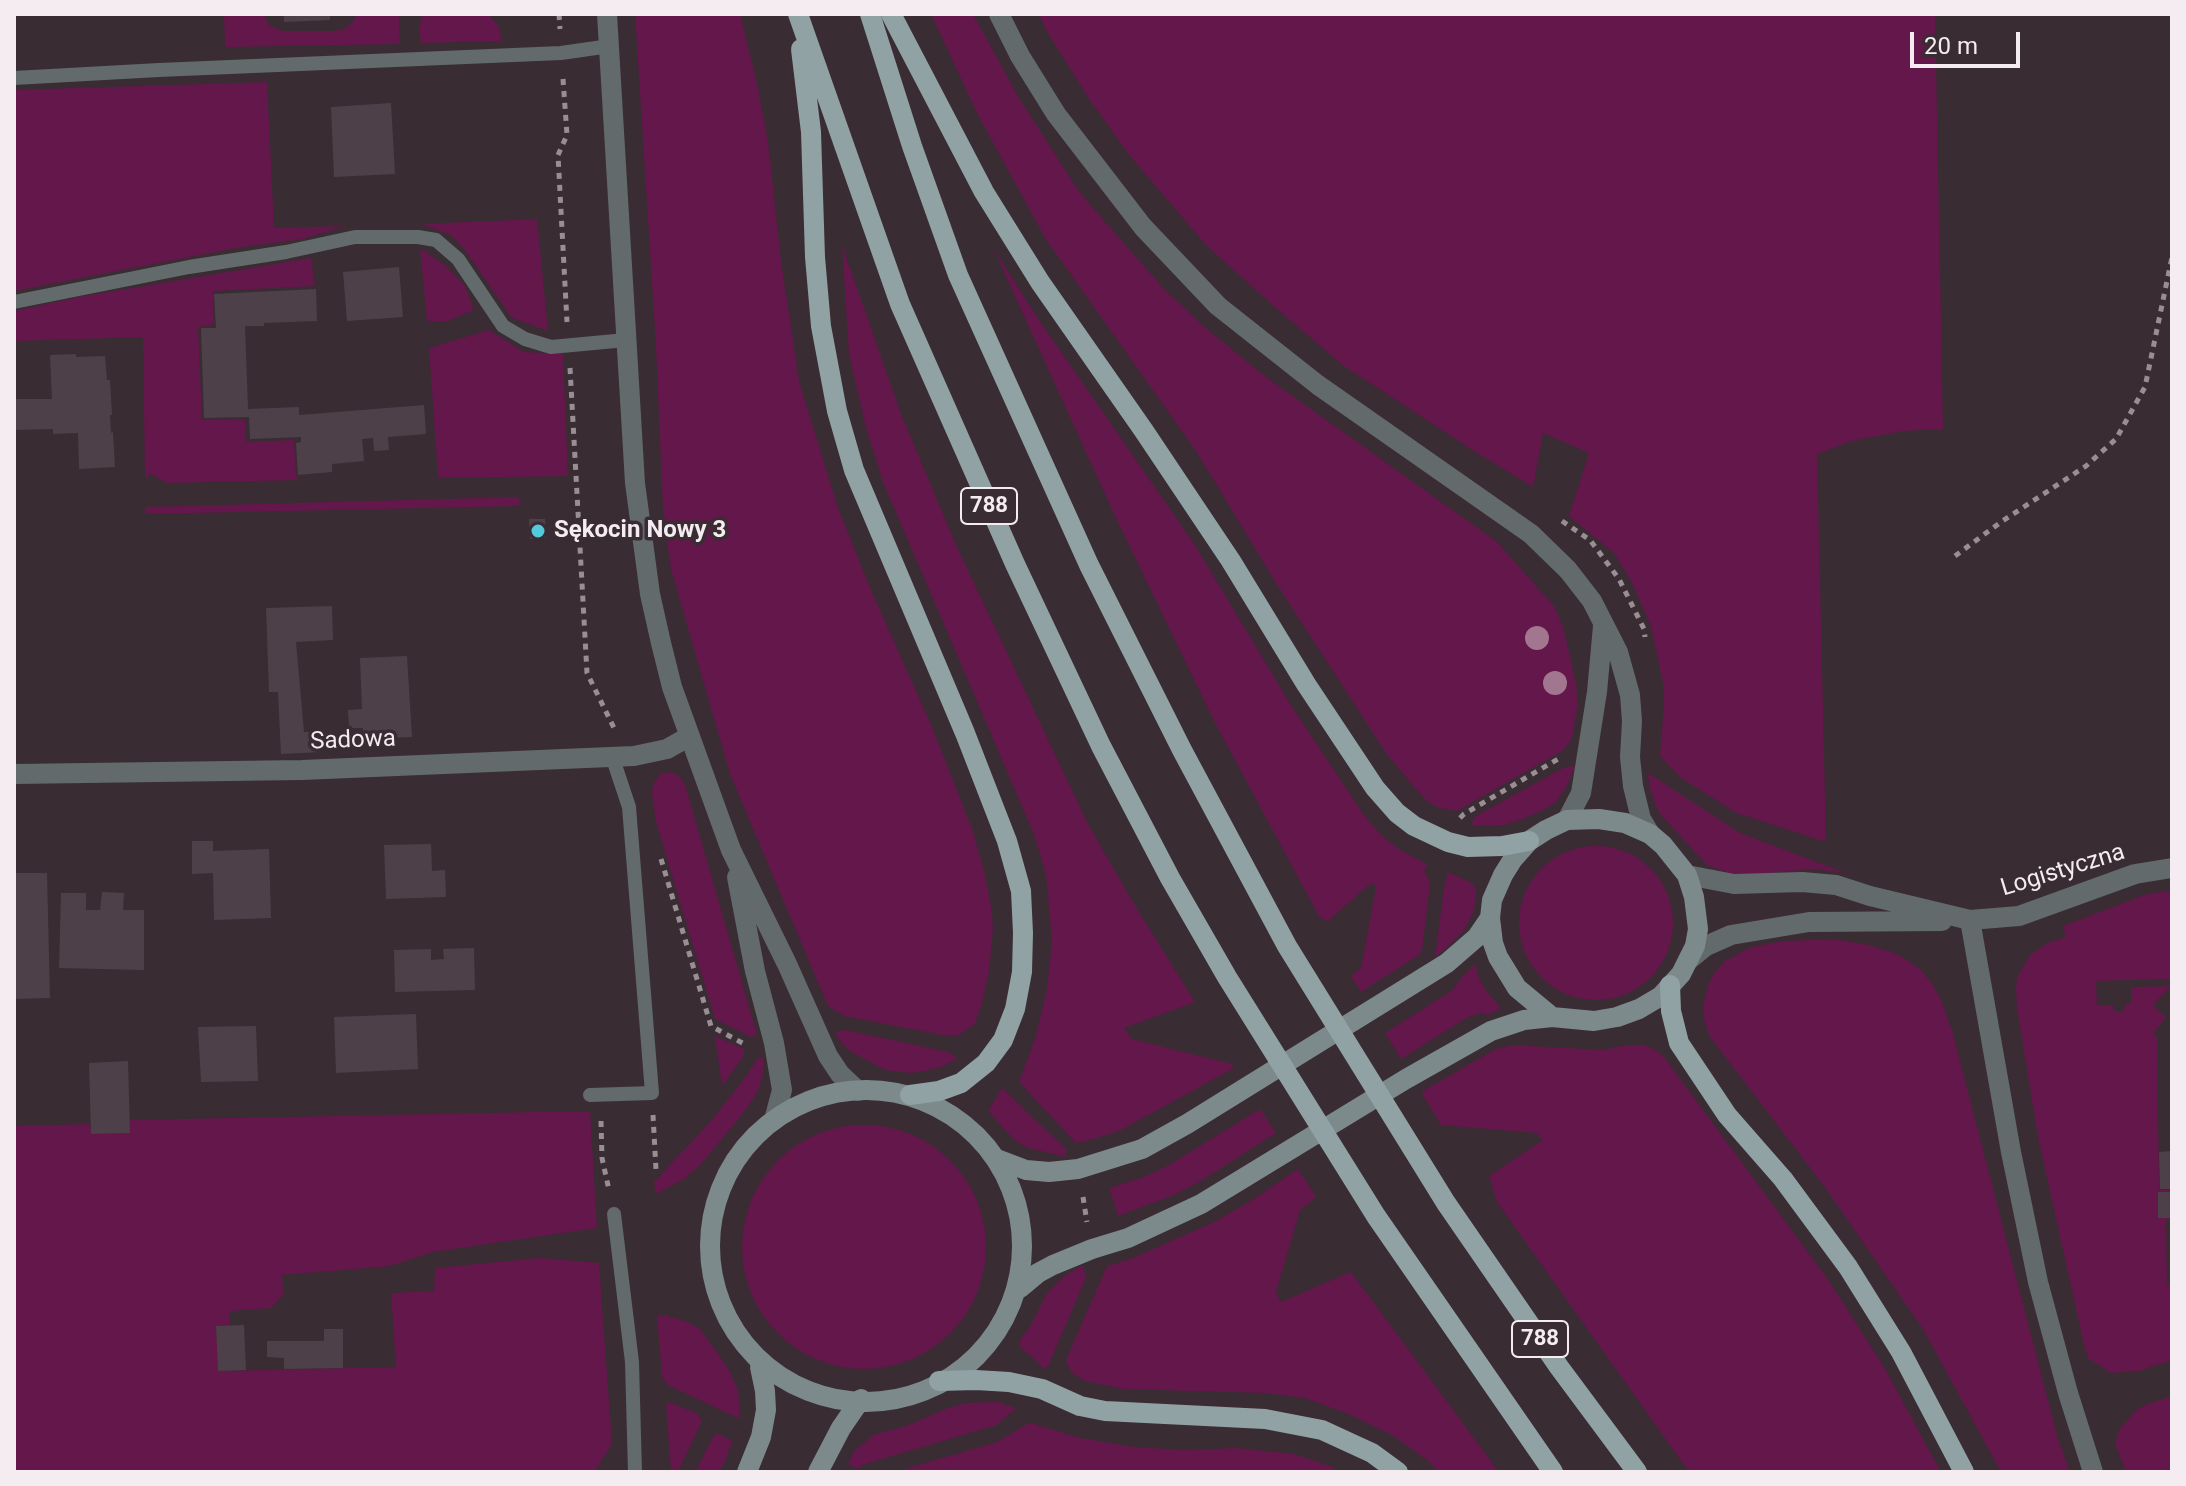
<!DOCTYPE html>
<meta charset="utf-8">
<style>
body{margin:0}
#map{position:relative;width:2186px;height:1486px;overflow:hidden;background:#392c33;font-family:Roboto,sans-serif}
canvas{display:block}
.frame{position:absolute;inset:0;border:16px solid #f5ecf1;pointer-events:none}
.scale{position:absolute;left:1910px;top:32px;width:110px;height:36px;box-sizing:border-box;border:4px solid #f5ecf1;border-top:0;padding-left:10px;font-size:24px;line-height:28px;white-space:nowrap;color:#f5ecf1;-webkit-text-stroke:6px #392c33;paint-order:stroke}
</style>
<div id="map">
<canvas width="2186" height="1486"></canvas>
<div class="frame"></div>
<div class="scale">20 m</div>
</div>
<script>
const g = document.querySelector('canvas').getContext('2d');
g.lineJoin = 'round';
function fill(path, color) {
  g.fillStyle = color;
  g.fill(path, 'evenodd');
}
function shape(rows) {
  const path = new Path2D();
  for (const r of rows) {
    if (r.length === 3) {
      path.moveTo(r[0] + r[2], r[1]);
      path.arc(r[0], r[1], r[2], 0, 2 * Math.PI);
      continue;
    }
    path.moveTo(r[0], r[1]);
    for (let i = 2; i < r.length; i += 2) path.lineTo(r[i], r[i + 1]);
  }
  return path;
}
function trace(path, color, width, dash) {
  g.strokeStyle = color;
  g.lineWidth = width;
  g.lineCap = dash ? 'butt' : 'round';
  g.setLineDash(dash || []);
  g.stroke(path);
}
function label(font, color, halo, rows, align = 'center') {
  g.font = font + ' Roboto,sans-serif';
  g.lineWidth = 7;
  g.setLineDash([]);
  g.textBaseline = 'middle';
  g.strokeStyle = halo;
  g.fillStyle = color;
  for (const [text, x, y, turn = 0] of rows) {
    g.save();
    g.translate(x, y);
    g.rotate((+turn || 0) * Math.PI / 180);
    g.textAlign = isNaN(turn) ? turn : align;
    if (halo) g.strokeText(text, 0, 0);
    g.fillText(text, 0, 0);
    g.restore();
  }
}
const green = shape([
 [224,14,264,14,269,25,282,31,334,31,345,29,354,20,357,14,399,14,400,44,225,47],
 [422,14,488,14,498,25,502,41,421,43,419,29],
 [635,14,740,14,758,88,768,142,781,261,799,381,838,508,871,590,932,727,973,831,984,871,991,906,993,928,989,971,982,1003,975,1024,958,1035,943,1035,844,1016,828,1006,730,774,671,569,663,510,656,346],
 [931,14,973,14,1019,98,1080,193,1165,290,1207,329,1266,377,1497,542,1544,595,1554,606,1563,626,1576,684,1578,704,1572,737,1570,742,1562,751,1457,811,1439,808,1428,802,1414,787,1386,753,1276,583,1196,451,1045,238,978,115],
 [1039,14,1935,14,1943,429,1903,431,1851,441,1817,454,1826,842,1736,813,1680,777,1660,756,1664,704,1663,683,1651,626,1632,583,1614,553,1569,516,1589,453,1543,433,1533,487,1474,451,1344,366,1278,310,1205,244,1130,156,1089,99,1046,30],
 [267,82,274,228,344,226,303,239,241,247,14,291,14,90],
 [537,219,548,331,512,318,464,249,451,235,422,224],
 [842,245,901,414,956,545,1088,824,1131,899,1195,1002,1124,1028,1132,1039,1232,1064,1234,1068,1121,1130,1094,1139,1076,1143,1019,1082,1036,1036,1047,988,1052,940,1046,875,1034,834,883,482,866,428,849,354],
 [420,248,446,266,465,286,474,310,448,321,427,321],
 [993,248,1039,320,1195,545,1294,710,1364,815,1380,834,1400,850,1427,864,1424,870,1430,883,1422,950,1419,955,1361,992,1351,976,1361,968,1376,887,1371,883,1328,921,1320,918,1215,723,1115,516],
 [311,258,315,286,213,291,214,325,198,327,202,420,245,420,246,442,294,440,296,475,299,480,167,483,149,473,148,478,145,478,143,337,14,341,14,311,79,297],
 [489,330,524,352,563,354,568,476,438,478,429,348],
 [519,497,519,506,145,514,145,507],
 [1575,766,1566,788,1555,803,1541,811,1523,819,1504,825,1471,826,1474,817,1565,767],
 [670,772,679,776,685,784,757,1035,751,1037,715,1019,656,822,652,794,653,784,660,774],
 [1648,773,1740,833,1846,873,1812,869,1749,875,1730,873,1707,865,1659,813,1650,790],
 [1596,923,77],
 [1448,872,1472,883,1476,890,1476,899,1473,913,1463,932,1435,958,1444,887],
 [2172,890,2172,979,2096,981,2097,1005,2113,1005,2114,1011,2124,1011,2125,1004,2131,1004,2131,987,2171,986,2153,1005,2166,1018,2153,1033,2157,1038,2159,1190,2172,1190,2172,1219,2166,1219,2167,1286,2172,1286,2172,1360,2138,1371,2111,1373,2088,1358,2084,1345,2038,1137,2017,1008,2016,985,2018,976,2030,955,2048,943,2066,937,2063,926,2147,894],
 [1834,939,1869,945,1897,954,1919,968,1931,982,1941,1000,1953,1034,2058,1439,2070,1472,2001,1472,1923,1329,1824,1186,1710,1037,1704,1020,1704,1002,1708,985,1715,972,1725,961,1751,947,1784,941],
 [1475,964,1479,978,1487,992,1501,1008,1488,1015,1481,1013,1468,1017,1401,1059,1385,1033,1453,990,1460,979],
 [845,1030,948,1052,958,1058,941,1067,924,1071,911,1073,885,1070,850,1051,841,1042,835,1033],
 [715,1036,744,1049,744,1055,722,1086],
 [1511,1045,1604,1050,1626,1045,1644,1045,1656,1050,1664,1057,1829,1281,1884,1367,1941,1472,1689,1472,1497,1202,1489,1176,1543,1140,1536,1133,1441,1125,1421,1092,1494,1050],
 [763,1057,763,1072,760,1085,754,1098,737,1121,700,1165,684,1179,656,1194,654,1182,710,1122,745,1078,757,1059],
 [1002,1088,1066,1149,1066,1157,1028,1148,1014,1140,990,1113,989,1109],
 [1260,1109,1276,1133,1199,1182,1174,1195,1118,1216,1109,1188,1144,1177,1169,1165],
 [590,1111,597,1228,432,1252,390,1266,282,1275,283,1295,271,1308,230,1311,229,1326,216,1326,219,1371,396,1367,391,1293,434,1291,435,1268,540,1258,599,1263,612,1444,594,1472,14,1472,14,1126,90,1124,91,1134,129,1133,129,1120],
 [864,1247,122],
 [1298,1169,1316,1197,1300,1210,1276,1292,1281,1302,1351,1272,1499,1472,1439,1472,1427,1460,1392,1435,1348,1414,1305,1398,1266,1393,1123,1389,1085,1381,1071,1372,1066,1360,1107,1266,1131,1259,1214,1222,1252,1200],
 [1083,1265,1086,1278,1049,1364,1045,1369,1019,1346,1020,1340,1031,1325,1047,1293,1067,1274],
 [664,1315,687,1322,700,1329,717,1352,729,1370,738,1390,740,1419,668,1385,662,1377,657,1316],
 [2172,1396,2172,1472,2126,1472,2115,1444,2119,1430,2136,1410,2145,1405],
 [668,1402,697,1413,702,1421,678,1472,671,1472,666,1407],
 [998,1402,1016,1408,997,1425,865,1464,858,1469,848,1464,854,1451,875,1434,906,1426,948,1408,966,1403],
 [1027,1424,1034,1424,1080,1438,1134,1447,1182,1450,1237,1448,1294,1454,1330,1466,1341,1472,894,1472,997,1442],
 [719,1434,733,1441,720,1472,695,1472,714,1435]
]);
const building = shape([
 [284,14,330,14,330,20,284,22],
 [391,103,395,174,334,177,331,107],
 [399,267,403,317,347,321,343,272],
 [316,289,317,321,264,323,264,326,245,326,248,409,299,407,299,415,424,405,426,434,388,437,389,450,374,451,373,438,362,439,364,461,332,464,332,472,298,475,296,443,301,442,301,437,250,439,249,417,204,418,201,328,216,328,214,294],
 [76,354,76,357,105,356,107,380,110,380,112,415,110,415,111,433,113,432,115,467,79,469,78,433,53,434,53,429,14,430,14,399,52,399,50,355],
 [529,519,545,519,546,538,530,539],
 [332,606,333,640,296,642,304,732,320,732,321,752,281,754,278,692,269,692,266,608],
 [407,656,412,737,363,739,363,728,349,728,348,710,362,709,360,658],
 [192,841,213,841,213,851,269,849,271,918,214,920,213,873,192,874],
 [431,844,432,871,445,870,446,897,386,899,384,845],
 [14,873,47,873,50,998,14,999],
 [102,892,124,893,123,910,144,910,144,970,59,968,61,893,86,893,86,910,100,910],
 [474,948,475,990,395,992,394,950,431,949,431,960,444,959,443,949],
 [416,1014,418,1069,336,1073,334,1017],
 [256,1026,258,1081,201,1082,198,1027],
 [128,1061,130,1133,91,1134,89,1063],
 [2172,1151,2172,1189,2160,1189,2159,1152],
 [2158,1192,2172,1192,2172,1218,2158,1218],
 [244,1325,246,1370,218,1371,216,1326],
 [324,1329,343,1329,343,1368,284,1369,284,1358,267,1357,267,1341,324,1341]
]);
const path = shape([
 [559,14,560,29],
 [563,79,567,135,558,155,567,322],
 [570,368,587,673,614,728],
 [1562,521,1590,540,1619,579,1644,629,1645,637],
 [1955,556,2001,522,2086,466,2116,439,2145,387,2172,257],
 [1460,818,1464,814,1558,759],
 [661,859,711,1026,746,1045],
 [653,1115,656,1170],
 [601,1121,602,1158,609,1190],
 [1083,1197,1087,1222]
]);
const service = shape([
 [14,78,159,70,561,53,610,46],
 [14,302,189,267,286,252,355,237,418,237,436,240,458,259,503,326,525,339,551,347,626,340],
 [590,1095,652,1093,629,807,612,756],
 [614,1214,632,1362,635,1472]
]);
const minor = shape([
 [607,14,635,483,650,594,661,643,672,687,731,850,787,964,828,1056,840,1074,858,1091],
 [999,14,1020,56,1056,114,1143,227,1218,306,1318,385,1531,534,1568,570,1592,601,1618,652,1630,695,1632,721,1630,757,1633,786,1641,819,1650,834],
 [14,774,302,770,634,756,667,749,690,736],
 [1567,820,1581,793,1597,692,1603,626],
 [737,877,755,971,774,1043,782,1090,774,1120],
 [1970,920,2019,916,2135,874,2172,868]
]);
const tertiary = shape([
 [1687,875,1734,884,1802,882,1836,885,1870,896,1970,920],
 [1970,920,2011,1152,2038,1282,2068,1393,2093,1472],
 [1690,959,1706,946,1731,935,1809,922,1942,921]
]);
const secondary = shape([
 [866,1246,156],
 [997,1159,1026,1170,1049,1172,1078,1169,1142,1149,1187,1124,1447,963,1477,937,1490,918],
 [1020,1288,1038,1273,1053,1265,1092,1249,1128,1238,1201,1204,1406,1079,1491,1031,1524,1020,1552,1017,1594,1021,1617,1017,1639,1009,1661,996,1681,974,1695,946,1698,929,1694,897,1687,875,1663,845,1650,834,1625,823,1599,819,1567,820,1546,830,1529,841,1513,859,1503,875,1492,900,1490,918,1493,943,1498,957,1517,988,1552,1017],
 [747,1472,761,1437,766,1410,765,1391,760,1367],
 [818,1472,841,1428,861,1399]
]);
const primary = shape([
 [798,14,900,304,1015,564,1101,746,1170,878,1227,977,1290,1078,1376,1216,1553,1472],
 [870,14,912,146,958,275,1089,565,1182,750,1287,946,1446,1203,1559,1367,1637,1472],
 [891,14,984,192,1040,282,1144,431,1231,561,1306,684,1375,788,1397,813,1414,826,1448,842,1468,847,1502,846,1529,841],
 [801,49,811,132,815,257,821,326,837,411,854,470,965,733,1007,841,1021,891,1023,933,1022,972,1015,1009,1003,1040,986,1063,961,1083,939,1091,910,1095],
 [1670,985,1671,1011,1679,1043,1727,1115,1783,1179,1848,1267,1901,1352,1964,1472],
 [939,1381,976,1380,1009,1382,1042,1389,1080,1406,1105,1411,1265,1419,1322,1430,1372,1453,1398,1472]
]);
const trees = [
 [1537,638],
 [1555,683]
];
const markers = [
 [538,531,8,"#54cadd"]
];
const shields = [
 [989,506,56],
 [1540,1339,56]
];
const shieldNames = [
 ["788",989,506],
 ["788",1540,1339]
];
const poiNames = [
 ["Sękocin Nowy 3",554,531]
];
const streetNames = [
 ["Sadowa",353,741,-2],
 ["Logistyczna",2063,871,-17]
];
fill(green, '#64174b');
fill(building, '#4e4048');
trace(path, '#998e94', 5, [6, 6]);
trace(service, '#626a6b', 14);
trace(minor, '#626a6b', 20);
trace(tertiary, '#626a6b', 20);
trace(secondary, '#7d8a8c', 20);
trace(primary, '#91a2a5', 20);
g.fillStyle = '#a2768f';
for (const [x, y] of trees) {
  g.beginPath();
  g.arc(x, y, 12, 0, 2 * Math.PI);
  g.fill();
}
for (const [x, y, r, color] of markers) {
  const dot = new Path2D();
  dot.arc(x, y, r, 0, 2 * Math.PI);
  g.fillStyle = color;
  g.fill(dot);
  trace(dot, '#392c33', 3);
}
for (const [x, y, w] of shields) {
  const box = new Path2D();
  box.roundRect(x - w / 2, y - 18, w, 36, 6);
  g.fillStyle = '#392c33';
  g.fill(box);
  trace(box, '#f5ecf1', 2);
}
label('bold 22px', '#f5ecf1', null, shieldNames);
label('bold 24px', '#f5ecf1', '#392c33', poiNames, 'left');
label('24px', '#f5ecf1', '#392c33', streetNames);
</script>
